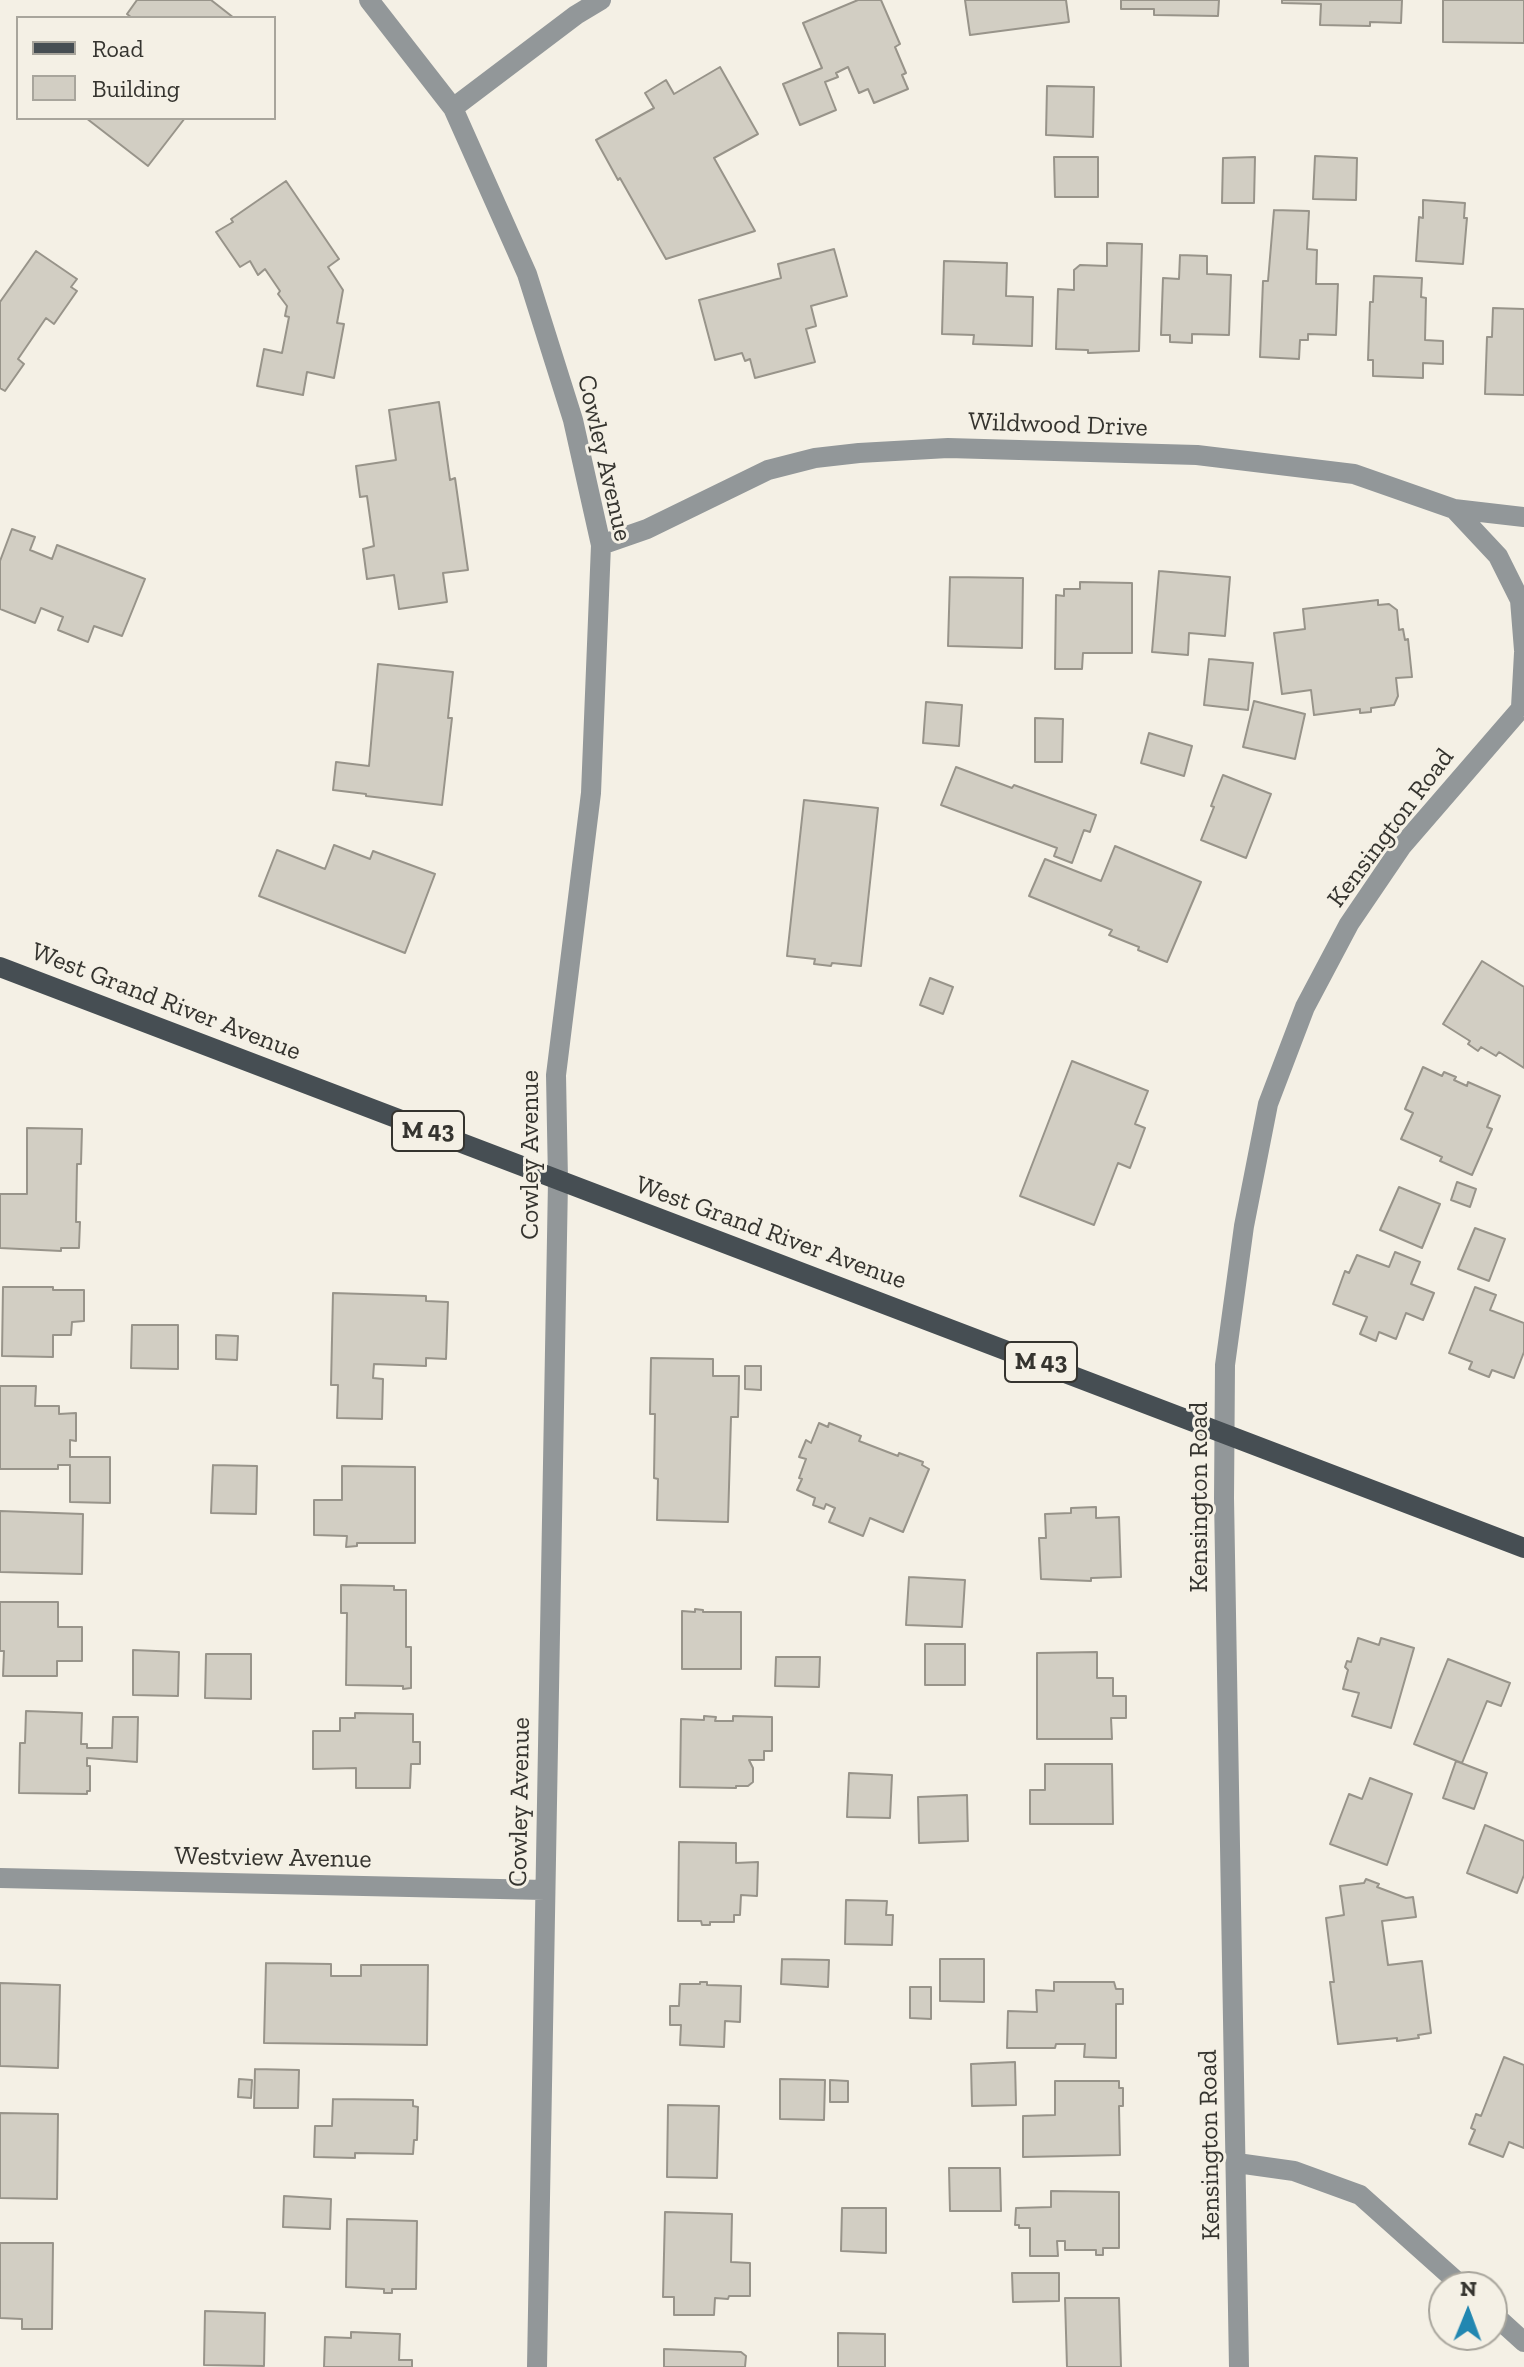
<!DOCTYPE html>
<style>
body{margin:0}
#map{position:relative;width:1524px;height:2367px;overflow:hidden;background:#f4f0e5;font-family:"Zilla Slab",serif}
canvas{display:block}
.legend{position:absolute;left:16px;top:16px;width:260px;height:104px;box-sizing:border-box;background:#f4f0e5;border:2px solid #a8a59c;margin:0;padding:10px 14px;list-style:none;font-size:24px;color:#35342f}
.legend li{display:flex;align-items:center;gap:16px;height:40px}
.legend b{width:40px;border:2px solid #a8a59c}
.north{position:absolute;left:1428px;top:2271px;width:80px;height:80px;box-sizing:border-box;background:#f4f0e5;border:2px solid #a8a59c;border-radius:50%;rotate:1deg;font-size:22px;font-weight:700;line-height:32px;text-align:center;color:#35342f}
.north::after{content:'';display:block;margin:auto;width:28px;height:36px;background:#2287b1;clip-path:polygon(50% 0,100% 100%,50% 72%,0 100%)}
</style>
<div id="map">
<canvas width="1524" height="2367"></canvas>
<ul class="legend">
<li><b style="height:10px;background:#464e53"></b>Road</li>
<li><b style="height:22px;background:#d2cec3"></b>Building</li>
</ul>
<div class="north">N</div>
</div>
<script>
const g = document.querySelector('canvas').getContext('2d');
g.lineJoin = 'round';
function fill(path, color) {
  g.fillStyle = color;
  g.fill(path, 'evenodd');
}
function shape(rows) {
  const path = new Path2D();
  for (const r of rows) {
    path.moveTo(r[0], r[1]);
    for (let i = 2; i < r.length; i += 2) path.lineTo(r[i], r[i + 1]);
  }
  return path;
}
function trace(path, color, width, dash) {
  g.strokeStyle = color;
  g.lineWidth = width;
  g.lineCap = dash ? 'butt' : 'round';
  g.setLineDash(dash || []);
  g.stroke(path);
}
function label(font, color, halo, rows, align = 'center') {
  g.font = font + ' "Zilla Slab",serif';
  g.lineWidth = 6;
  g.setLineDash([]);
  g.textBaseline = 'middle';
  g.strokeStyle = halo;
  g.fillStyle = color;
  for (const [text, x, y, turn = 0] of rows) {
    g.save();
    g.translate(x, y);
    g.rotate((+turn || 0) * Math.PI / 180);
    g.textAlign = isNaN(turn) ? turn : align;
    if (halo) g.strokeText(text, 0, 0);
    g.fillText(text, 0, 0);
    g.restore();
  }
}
const building = shape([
 [137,0,211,0,234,18,132,18,127,14,137,0],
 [858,0,881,0,900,44,895,47,906,73,902,75,908,89,874,103,868,89,859,93,848,67,836,73,838,77,825,82,836,110,800,125,783,84,822,68,803,23,858,0],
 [965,0,1066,0,1069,22,970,35,965,0],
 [1121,0,1219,0,1218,16,1154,15,1154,9,1121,9,1121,0],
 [1282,0,1402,0,1401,23,1370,22,1370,26,1320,25,1321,4,1282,3,1282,0],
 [1443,0,1524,0,1524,43,1443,42,1443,0],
 [720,67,758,134,714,158,755,231,666,259,620,178,618,180,596,140,654,108,645,93,666,80,674,94,720,67],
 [1047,86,1094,87,1093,137,1046,135,1047,86],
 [86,118,185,118,148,166,86,118],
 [1315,156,1357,158,1356,200,1313,199,1315,156],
 [1054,157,1098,157,1098,197,1055,197,1054,157],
 [1255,157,1254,203,1222,203,1223,158,1255,157],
 [286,181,339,259,328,267,343,290,337,323,344,324,334,378,307,372,303,395,257,386,264,349,282,353,289,317,285,316,287,306,278,294,280,291,265,269,258,275,250,261,240,267,216,232,233,222,231,219,286,181],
 [1423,200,1465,203,1464,218,1467,218,1463,264,1416,261,1419,217,1423,218,1423,200],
 [1274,210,1309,211,1307,249,1317,250,1316,284,1338,284,1336,335,1308,334,1308,340,1300,340,1299,359,1260,357,1263,281,1268,281,1274,210],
 [1107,243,1142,244,1139,351,1088,353,1088,350,1056,349,1058,289,1074,290,1074,270,1080,265,1107,266,1107,243],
 [834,249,847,296,811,306,816,326,806,329,815,362,755,378,750,359,745,361,742,353,715,360,699,300,781,278,778,264,834,249],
 [36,251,77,279,71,287,77,291,54,324,46,318,18,359,24,364,5,391,0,388,0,302,36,251],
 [1180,255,1207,256,1207,274,1231,275,1229,335,1192,334,1192,343,1170,342,1170,335,1161,335,1163,278,1179,279,1180,255],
 [944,261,1007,263,1006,296,1033,297,1032,346,973,344,974,335,942,334,944,261],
 [1374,276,1422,278,1421,297,1426,298,1425,340,1443,341,1443,364,1423,363,1423,378,1373,376,1373,360,1368,360,1370,302,1373,302,1374,276],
 [1493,308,1524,309,1524,395,1485,394,1487,337,1492,337,1493,308],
 [439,402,450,480,455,478,468,570,443,573,447,602,399,609,394,575,367,579,363,549,374,546,367,496,360,497,356,466,396,460,389,410,439,402],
 [12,529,35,537,30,550,52,559,57,545,145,579,122,636,94,626,88,642,58,630,63,617,41,608,35,623,0,609,0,561,12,529],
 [1159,571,1230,577,1225,636,1189,633,1188,655,1152,652,1159,571],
 [950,577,1023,578,1022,648,948,646,950,577],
 [1080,582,1132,583,1132,653,1083,653,1082,669,1055,669,1056,595,1064,596,1064,589,1080,589,1080,582],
 [1378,600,1378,605,1389,604,1397,610,1399,630,1403,629,1405,640,1408,639,1412,677,1396,678,1398,696,1394,705,1371,708,1371,712,1360,713,1360,709,1314,715,1311,690,1282,694,1274,633,1305,629,1303,609,1378,600],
 [1209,659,1253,663,1248,710,1204,705,1209,659],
 [378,664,453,672,448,718,452,718,442,805,366,796,366,794,333,790,336,762,369,766,378,664],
 [1254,701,1305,714,1295,759,1243,747,1254,701],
 [926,702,962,705,959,746,923,743,926,702],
 [1035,718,1063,719,1062,762,1035,762,1035,718],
 [1149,733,1192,746,1184,776,1141,763,1149,733],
 [956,767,1012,788,1014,785,1096,815,1090,832,1084,830,1072,863,1054,856,1057,848,941,805,956,767],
 [1223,775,1271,794,1246,858,1201,840,1214,807,1211,806,1223,775],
 [804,800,878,808,861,966,832,963,831,966,814,964,815,959,787,956,804,800],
 [334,845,370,859,373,851,435,874,405,953,259,896,277,850,325,869,334,845],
 [1115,846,1201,882,1167,962,1138,950,1139,947,1109,935,1112,930,1029,896,1045,859,1101,881,1115,846],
 [1482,961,1524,987,1524,1068,1499,1052,1496,1056,1481,1047,1478,1051,1468,1044,1470,1041,1443,1024,1482,961],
 [930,978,953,987,943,1014,920,1005,930,978],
 [1072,1061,1148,1091,1135,1124,1145,1128,1130,1168,1118,1163,1094,1225,1020,1196,1072,1061],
 [1423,1067,1442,1076,1444,1072,1456,1077,1454,1080,1467,1086,1468,1082,1500,1096,1487,1127,1492,1129,1472,1175,1440,1161,1442,1157,1401,1139,1413,1113,1405,1109,1423,1067],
 [27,1128,82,1129,81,1164,77,1164,76,1222,80,1222,79,1248,61,1248,61,1251,0,1248,0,1194,27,1194,27,1128],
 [1457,1182,1476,1189,1470,1207,1451,1200,1457,1182],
 [1399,1187,1440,1204,1422,1248,1380,1230,1399,1187],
 [1475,1228,1505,1239,1489,1281,1458,1269,1475,1228],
 [1395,1252,1420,1262,1411,1284,1434,1293,1423,1320,1406,1313,1396,1339,1379,1332,1376,1341,1360,1334,1367,1317,1333,1304,1345,1271,1349,1273,1357,1255,1389,1267,1395,1252],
 [3,1287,53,1287,53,1290,84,1290,84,1321,72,1322,71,1335,53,1335,53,1357,2,1356,3,1287],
 [1475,1287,1496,1295,1490,1310,1524,1323,1524,1352,1514,1378,1492,1370,1489,1377,1469,1369,1472,1362,1449,1353,1475,1287],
 [333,1293,426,1296,426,1301,448,1302,446,1359,426,1358,426,1366,374,1364,373,1378,383,1379,382,1419,337,1418,338,1385,331,1385,333,1293],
 [132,1325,178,1325,178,1369,131,1368,132,1325],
 [216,1335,238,1336,237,1360,216,1359,216,1335],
 [651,1358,713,1359,713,1376,739,1376,738,1417,731,1417,728,1522,657,1520,658,1479,654,1478,655,1414,650,1414,651,1358],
 [745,1366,761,1366,761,1390,745,1389,745,1366],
 [0,1386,36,1386,35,1406,59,1406,59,1414,76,1413,76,1441,70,1440,70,1457,110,1457,110,1503,70,1502,70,1465,58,1465,58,1469,0,1469,0,1386],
 [819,1423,828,1427,829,1423,861,1436,859,1441,898,1456,899,1453,923,1462,922,1465,929,1469,903,1532,870,1518,863,1536,829,1522,835,1508,826,1504,824,1509,813,1505,815,1498,797,1490,802,1479,799,1478,806,1459,799,1457,806,1440,811,1443,819,1423],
 [213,1465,257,1466,256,1514,211,1513,213,1465],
 [342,1466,415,1467,415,1543,357,1543,357,1546,346,1547,347,1536,314,1535,314,1500,342,1500,342,1466],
 [1096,1507,1096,1518,1119,1517,1121,1577,1091,1578,1091,1581,1041,1579,1039,1538,1046,1538,1045,1514,1071,1513,1071,1508,1096,1507],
 [0,1511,83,1514,82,1574,0,1572,0,1511],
 [909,1577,965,1580,962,1627,906,1625,909,1577],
 [341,1585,394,1586,394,1590,406,1590,406,1647,411,1647,411,1688,403,1689,403,1686,346,1685,347,1613,341,1613,341,1585],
 [0,1602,58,1602,58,1627,82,1627,82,1661,57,1661,57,1676,3,1676,4,1651,0,1651,0,1602],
 [695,1609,703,1610,703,1612,741,1612,741,1669,682,1669,682,1611,695,1612,695,1609],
 [1358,1638,1379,1645,1381,1638,1414,1648,1391,1728,1352,1716,1359,1693,1343,1689,1348,1670,1345,1667,1347,1661,1351,1662,1358,1638],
 [925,1644,965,1644,965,1685,925,1685,925,1644],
 [133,1650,179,1652,178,1696,133,1695,133,1650],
 [1097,1652,1097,1678,1113,1678,1113,1696,1126,1696,1126,1718,1111,1718,1112,1739,1037,1739,1037,1653,1097,1652],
 [206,1654,251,1654,251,1699,205,1698,206,1654],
 [776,1657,820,1657,819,1687,775,1686,776,1657],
 [1448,1659,1510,1683,1501,1706,1487,1701,1462,1763,1414,1744,1448,1659],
 [26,1711,82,1713,81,1744,87,1744,87,1748,112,1748,113,1717,138,1717,137,1762,87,1758,87,1766,90,1766,90,1791,87,1791,87,1794,19,1793,20,1743,25,1743,26,1711],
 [355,1713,413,1714,413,1742,420,1742,420,1764,411,1764,410,1788,356,1788,356,1768,313,1769,313,1731,340,1731,340,1718,355,1718,355,1713],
 [704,1716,716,1717,715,1721,733,1721,733,1716,772,1717,772,1751,764,1751,764,1760,749,1760,753,1768,753,1782,748,1786,736,1786,736,1788,680,1787,681,1719,704,1720,704,1716],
 [1456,1761,1487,1773,1474,1809,1443,1798,1456,1761],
 [1045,1764,1112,1764,1113,1824,1030,1824,1030,1790,1045,1790,1045,1764],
 [849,1773,892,1775,890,1818,847,1817,849,1773],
 [1370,1778,1412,1794,1387,1865,1330,1844,1349,1794,1362,1799,1370,1778],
 [967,1795,968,1841,919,1843,918,1797,967,1795],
 [1485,1825,1524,1841,1524,1875,1517,1893,1467,1873,1485,1825],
 [679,1842,736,1843,736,1863,758,1862,757,1896,741,1895,740,1915,734,1915,734,1922,710,1922,710,1925,702,1925,701,1921,678,1921,679,1842],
 [1366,1879,1379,1884,1377,1887,1406,1898,1413,1897,1416,1917,1382,1921,1388,1965,1422,1961,1431,2033,1418,2035,1419,2038,1397,2041,1397,2038,1338,2044,1330,1982,1334,1982,1326,1918,1344,1915,1340,1886,1364,1883,1366,1879],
 [846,1900,887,1901,886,1915,893,1915,892,1945,845,1944,846,1900],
 [782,1959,829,1960,828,1987,781,1984,782,1959],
 [940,1959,984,1959,984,2002,940,2001,940,1959],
 [266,1963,331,1964,331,1976,361,1976,361,1965,428,1965,427,2045,264,2043,266,1963],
 [700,1982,707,1982,707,1985,741,1986,740,2022,725,2021,724,2047,680,2045,681,2025,670,2025,670,2006,679,2006,680,1984,700,1984,700,1982],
 [1054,1982,1114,1982,1116,1989,1123,1989,1123,2004,1116,2004,1116,2058,1084,2057,1085,2044,1056,2044,1055,2048,1007,2048,1008,2011,1037,2012,1036,1990,1054,1991,1054,1982],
 [0,1983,60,1985,58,2068,0,2066,0,1983],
 [910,1987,931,1987,931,2019,910,2018,910,1987],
 [1504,2057,1524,2065,1524,2148,1509,2142,1503,2157,1469,2144,1475,2130,1471,2128,1476,2114,1481,2116,1504,2057],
 [1015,2062,1016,2105,972,2106,971,2064,1015,2062],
 [255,2069,299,2070,298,2108,254,2108,255,2069],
 [239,2079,252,2080,251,2098,238,2097,239,2079],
 [780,2079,825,2080,824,2120,780,2119,780,2079],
 [830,2080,848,2081,848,2102,830,2102,830,2080],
 [1055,2081,1119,2081,1119,2088,1123,2088,1123,2106,1119,2106,1120,2155,1023,2157,1023,2116,1055,2115,1055,2081],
 [333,2099,413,2100,413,2106,418,2107,417,2140,414,2140,413,2154,355,2153,355,2158,314,2157,315,2126,332,2126,333,2099],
 [668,2105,719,2106,717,2178,667,2177,668,2105],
 [0,2113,58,2114,57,2199,0,2198,0,2113],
 [949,2168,1000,2168,1001,2211,950,2211,949,2168],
 [1051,2191,1119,2192,1119,2248,1103,2248,1103,2255,1096,2255,1096,2250,1065,2250,1065,2241,1057,2241,1058,2256,1030,2256,1030,2228,1019,2228,1019,2225,1015,2225,1016,2208,1051,2207,1051,2191],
 [284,2196,331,2199,330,2229,283,2227,284,2196],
 [842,2208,886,2208,886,2253,841,2251,842,2208],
 [665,2212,732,2214,731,2262,750,2263,750,2296,729,2296,728,2299,715,2298,714,2315,674,2315,674,2297,663,2297,665,2212],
 [347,2219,417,2221,416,2289,392,2289,392,2293,384,2293,384,2289,346,2287,347,2219],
 [0,2243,53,2243,52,2329,22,2329,22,2319,0,2318,0,2243],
 [1012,2273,1059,2273,1059,2301,1013,2302,1012,2273],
 [1065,2298,1119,2298,1121,2367,1067,2367,1065,2298],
 [205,2311,265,2313,264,2366,204,2365,205,2311],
 [351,2332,400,2334,399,2360,412,2360,412,2367,324,2367,325,2337,351,2338,351,2332],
 [838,2333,885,2334,885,2367,838,2367,838,2333],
 [664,2349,741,2352,746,2356,745,2367,664,2367,664,2349]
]);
const minor = shape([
 [369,0,453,108,527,274,573,420,601,545,591,793,556,1075,558,1181,537,2367],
 [453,108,576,15,601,0],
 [1454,509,1498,556,1520,600,1524,650],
 [601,545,647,529,768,470,815,458,859,453,948,448,1197,455,1354,474,1454,509,1524,517],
 [1521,707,1524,653],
 [0,1878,545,1890],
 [1237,2163,1294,2171,1360,2195,1463,2287],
 [1492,2313,1524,2342],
 [1239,2367,1224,1498,1225,1365,1244,1226,1268,1104,1305,1007,1349,924,1402,846,1524,705]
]);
const major = shape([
 [0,967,1524,1548]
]);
const shields = [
 [428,1131,72],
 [1041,1362,72]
];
const shieldNames = [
 ["M 43",428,1131],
 ["M 43",1041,1362]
];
const streetNames = [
 ["Wildwood Drive",1058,425,2],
 ["Cowley Avenue",604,458,77],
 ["Kensington Road",1391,828,-53],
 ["West Grand River Avenue",166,1002,21],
 ["Cowley Avenue",531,1155,-90],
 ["West Grand River Avenue",771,1233,20],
 ["Kensington Road",1200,1497,-90],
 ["Cowley Avenue",520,1802,-89],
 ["Westview Avenue",273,1858,1],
 ["Kensington Road",1210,2145,-91]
];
fill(building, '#d2cec3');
trace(building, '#98948a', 2);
trace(minor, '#929799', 20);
trace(major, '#464e53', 20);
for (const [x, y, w] of shields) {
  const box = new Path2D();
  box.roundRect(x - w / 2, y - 20, w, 40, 6);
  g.fillStyle = '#f4f0e5';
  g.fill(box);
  trace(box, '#35342f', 2);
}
label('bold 24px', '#35342f', null, shieldNames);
label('26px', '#35342f', '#f4f0e5', streetNames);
</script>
